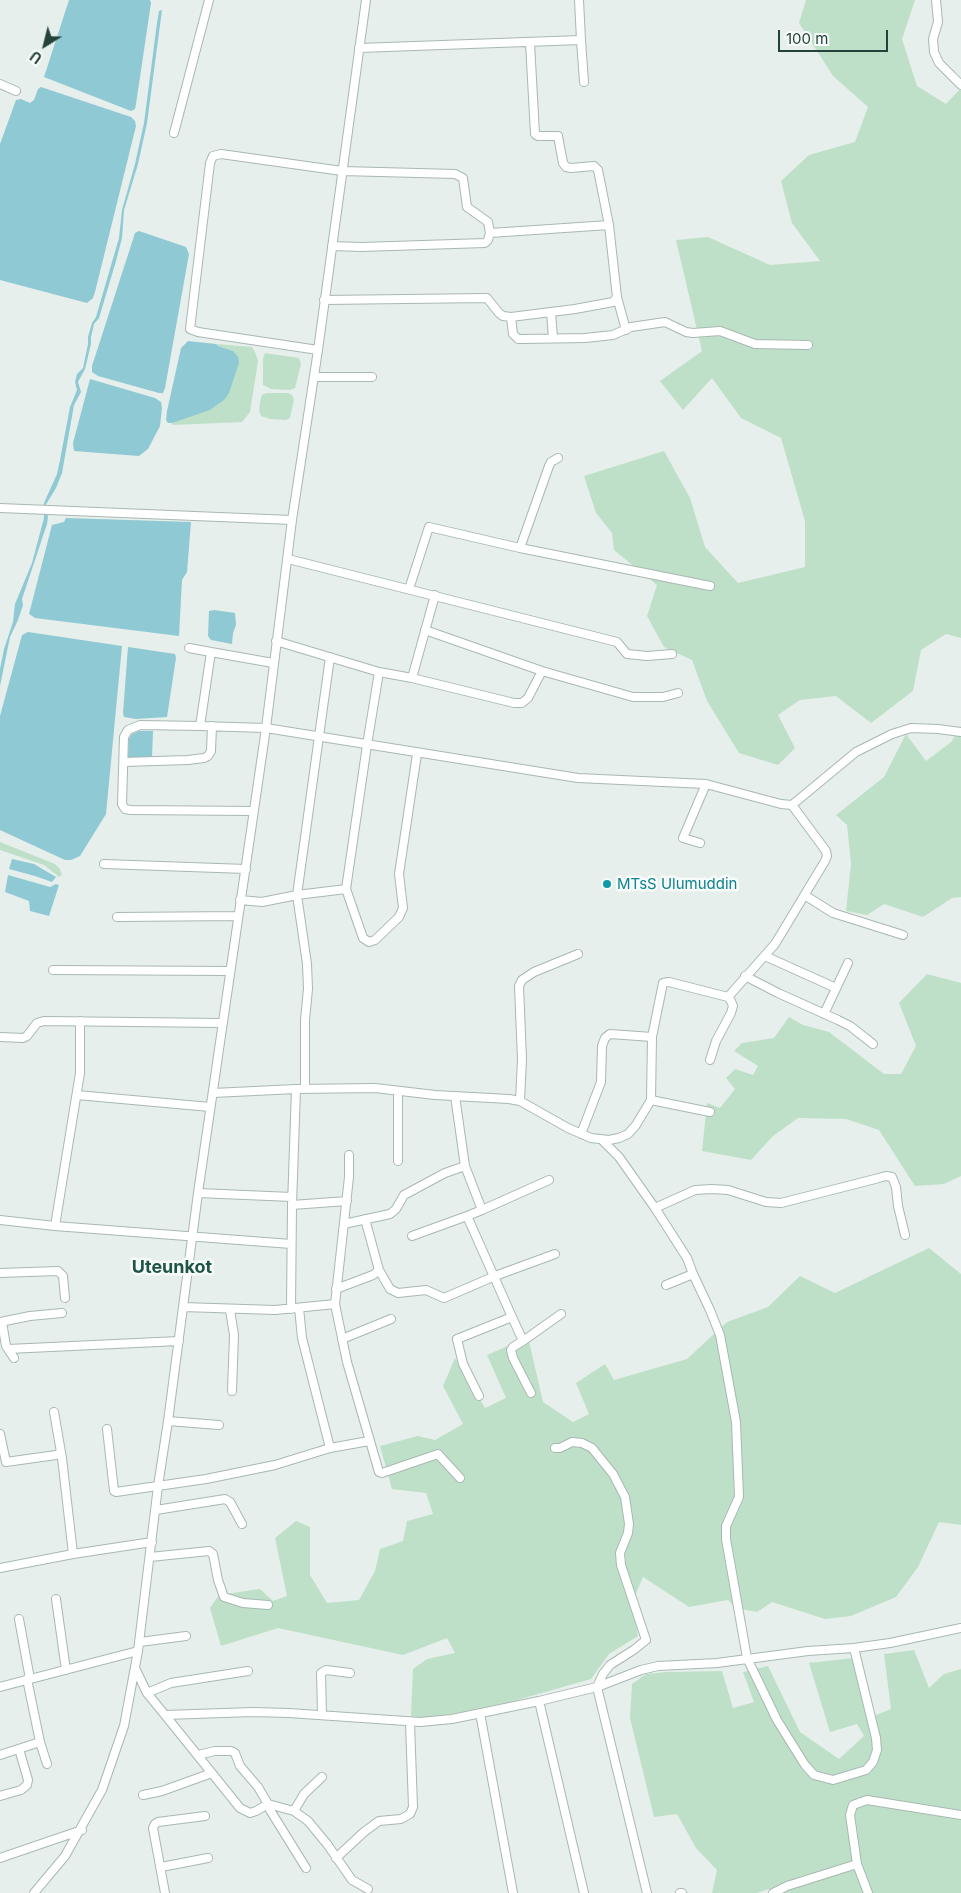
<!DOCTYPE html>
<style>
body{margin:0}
#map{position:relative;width:961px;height:1893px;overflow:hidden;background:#e6efeb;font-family:Inter,sans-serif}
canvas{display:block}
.north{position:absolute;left:20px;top:20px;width:50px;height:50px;-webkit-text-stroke:4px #f7fbf9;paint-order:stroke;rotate:216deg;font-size:14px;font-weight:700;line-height:20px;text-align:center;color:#24423a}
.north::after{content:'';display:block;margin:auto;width:18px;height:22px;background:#24423a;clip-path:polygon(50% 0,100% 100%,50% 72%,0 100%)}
.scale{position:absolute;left:778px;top:30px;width:110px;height:22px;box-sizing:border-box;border:2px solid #24423a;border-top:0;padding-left:6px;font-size:15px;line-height:18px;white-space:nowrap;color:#24423a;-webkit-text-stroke:4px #f7fbf9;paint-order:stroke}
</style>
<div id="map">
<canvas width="961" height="1893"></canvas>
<div class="north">U</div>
<div class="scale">100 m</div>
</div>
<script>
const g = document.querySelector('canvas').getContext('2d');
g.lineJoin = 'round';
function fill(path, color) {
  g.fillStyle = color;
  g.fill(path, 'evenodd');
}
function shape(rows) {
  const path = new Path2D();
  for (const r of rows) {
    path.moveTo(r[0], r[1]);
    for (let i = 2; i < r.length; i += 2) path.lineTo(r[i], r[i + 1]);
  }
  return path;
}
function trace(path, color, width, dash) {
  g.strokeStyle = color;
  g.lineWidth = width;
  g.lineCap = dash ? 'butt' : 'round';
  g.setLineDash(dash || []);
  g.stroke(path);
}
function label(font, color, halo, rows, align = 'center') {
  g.font = font + ' Inter,sans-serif';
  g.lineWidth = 5;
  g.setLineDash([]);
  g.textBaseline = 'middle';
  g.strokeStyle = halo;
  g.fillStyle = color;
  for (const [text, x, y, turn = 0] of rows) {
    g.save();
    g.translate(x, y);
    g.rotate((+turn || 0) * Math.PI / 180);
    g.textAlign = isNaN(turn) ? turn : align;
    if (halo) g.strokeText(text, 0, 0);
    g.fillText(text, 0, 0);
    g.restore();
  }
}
const green = shape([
 [806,0,915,0,902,39,917,86,946,104,961,88,961,638,946,634,921,650,913,691,871,723,836,696,800,700,778,715,795,748,778,765,739,753,707,701,692,660,664,647,647,616,657,585,614,550,612,533,596,513,584,476,664,451,690,498,705,547,738,583,805,567,805,521,781,438,741,418,712,378,683,410,660,381,702,351,676,240,708,237,770,265,820,261,792,223,781,181,809,155,855,142,868,107,833,76,799,23],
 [216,344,252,347,256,354,258,361,250,412,242,422,173,425,172,423,175,421,210,409,233,351,218,346],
 [265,353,299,358,301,364,295,388,290,390,271,389,263,385,263,358],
 [267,393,288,393,292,395,294,400,290,418,286,420,270,419,261,416,259,410,261,397,263,394],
 [961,726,961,897,952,898,923,917,884,904,867,915,846,911,851,864,847,825,836,815,884,777,906,734,926,761,951,742],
 [0,842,55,864,60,869,62,875,59,877,44,865,0,850],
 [927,974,961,983,961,1176,944,1184,915,1186,879,1130,846,1119,798,1118,773,1136,751,1160,702,1151,707,1103,720,1108,735,1089,726,1078,735,1069,753,1075,758,1066,734,1051,742,1043,774,1038,789,1017,803,1025,829,1032,884,1074,901,1074,916,1046,899,1003],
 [929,1248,961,1274,961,1525,939,1522,918,1567,896,1597,851,1616,825,1619,772,1602,757,1612,736,1608,728,1600,689,1607,643,1577,632,1603,638,1636,609,1654,591,1679,510,1702,427,1719,411,1716,413,1669,427,1659,455,1653,447,1638,403,1655,278,1628,221,1646,210,1608,219,1595,260,1589,273,1601,287,1596,275,1538,296,1521,310,1527,310,1575,327,1603,359,1600,375,1571,380,1549,403,1541,407,1521,433,1514,426,1493,392,1489,380,1446,418,1436,435,1440,463,1424,443,1386,455,1358,485,1408,506,1398,487,1355,528,1337,543,1402,573,1422,589,1414,576,1383,605,1364,614,1380,687,1359,727,1322,768,1307,800,1276,835,1293],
 [914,1650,929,1688,944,1674,961,1669,961,1893,772,1893,769,1889,757,1893,712,1893,717,1870,696,1848,677,1814,654,1817,630,1718,632,1684,646,1674,667,1672,722,1671,733,1708,754,1702,743,1672,768,1666,800,1732,839,1759,864,1736,857,1724,830,1732,809,1663,853,1658,869,1718,891,1709,884,1654]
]);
const water = shape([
 [69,0,150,0,151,3,136,104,135,109,131,111,44,77],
 [162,10,147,123,138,164,124,210,122,238,116,261,99,318,94,324,91,337,91,344,85,369,78,382,81,392,74,405,62,473,56,488,45,506,48,517,47,524,22,599,23,605,18,620,10,637,0,686,0,669,4,649,13,622,15,604,32,563,44,518,44,503,57,474,60,460,70,407,77,390,75,382,77,374,83,368,88,344,88,337,92,323,96,317,119,238,122,210,135,164,144,123,157,23,159,11],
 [41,87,131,117,135,121,136,126,95,292,93,298,87,303,0,280,0,144,16,100,21,99,30,103,34,100,38,89],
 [139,231,186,247,189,254,165,388,163,393,159,393,98,376,92,372,92,366,135,233],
 [188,341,216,344,218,346,233,351,238,357,239,363,229,393,225,399,210,410,172,423,168,423,166,420,167,411,181,348],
 [90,379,155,398,161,402,162,408,160,426,148,449,139,456,74,451,73,443],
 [66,518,191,522,187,572,182,580,179,636,35,618,29,614,52,525,64,522],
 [214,610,235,613,236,625,233,633,232,644,211,640,208,636,209,611],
 [28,632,122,646,106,814,80,856,71,860,65,860,0,830,0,716,22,635],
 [128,647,175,654,176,658,167,717,136,719,124,717,123,713],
 [139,731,153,731,152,758,128,758,129,739,132,734],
 [12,859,34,864,56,877,52,882,35,876,9,869],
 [8,875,50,887,56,884,59,885,49,916,30,911,29,901,5,892]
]);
const street = shape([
 [936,0,938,22,933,39,934,52,939,63,961,85],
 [581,40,584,82],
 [359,48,581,40,579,0],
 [0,84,16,91],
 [174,133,209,0],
 [490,233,609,225],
 [617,297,626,330],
 [324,300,487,298,499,313,503,316,511,317,575,309,613,302,617,297,609,225,598,170,594,166,571,168,566,167,563,163,558,136,538,136,535,134,530,43],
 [551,312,553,338],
 [511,317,513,334,518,339,522,339,585,338,613,335,631,327,665,322,686,332,693,333,720,331,755,344,808,345],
 [318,350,198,332,190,329,210,163,213,156,221,154,342,171,455,174,463,178,467,207,488,222,490,233,488,240,485,243,361,247,332,246],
 [314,377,372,377],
 [0,508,292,520],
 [520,548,549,466,551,462,558,458],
 [288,559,617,642,627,654,647,656,672,654],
 [409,589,429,527,520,548,710,586],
 [425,630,542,671,633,697,663,697,678,693],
 [276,641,379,672,412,678,435,595],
 [189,648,211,652],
 [273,663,211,652,200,726,266,728,578,778,706,784,781,804,792,805,856,752,892,734,911,728,938,729,961,732],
 [379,672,367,745,346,889,363,938,369,942,375,940,399,917,403,908,399,874,417,754],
 [412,678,514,703,522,703,528,698,542,671],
 [200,726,140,725,128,730,124,737,122,804,125,809,131,810,253,811],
 [124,762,188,760,204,758,208,756,211,751,212,726],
 [700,843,683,838,706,784],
 [104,864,246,869],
 [806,896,833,913,903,935],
 [240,900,262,902,297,895,330,657],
 [117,917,238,916],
 [765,956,836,988],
 [53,970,229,971],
 [745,976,778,993,838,1020,850,1026,873,1044],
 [824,1014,848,963],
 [0,1037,23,1038,27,1036,37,1023,44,1021,222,1023],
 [710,1060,716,1041,731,1013,733,1006,731,1001,728,997],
 [305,1088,305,1020,308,989,307,964,297,895,346,889],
 [398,1091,398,1161],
 [213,1093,296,1089,375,1088,435,1095,509,1099,520,1101,568,1128,591,1138,609,1140,619,1138,628,1134,636,1125,651,1100,652,1037,663,983,669,982,728,997,775,944,825,861,827,856,826,851,792,805],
 [77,1095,210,1107],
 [455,1096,465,1166,482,1210,467,1216,512,1317,457,1339,463,1364,479,1396],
 [651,1100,710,1112],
 [520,1101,522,1059,519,986,522,980,534,972,578,954],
 [581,1134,601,1082,602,1046,605,1038,610,1034,652,1037],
 [602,1140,619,1157,655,1208,695,1190,712,1189,728,1190,766,1202,781,1203,875,1179,886,1176,892,1177,896,1187,898,1206,905,1235],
 [198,1193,292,1197],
 [292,1205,347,1201],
 [655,1208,687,1258,693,1274,666,1285],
 [482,1210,549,1180],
 [0,1220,55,1226,291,1244],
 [344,1224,390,1214,396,1209,404,1195,445,1173,465,1166],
 [55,1226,80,1073,80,1021],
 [412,1236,467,1216],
 [379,1270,390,1289,398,1293,426,1290,444,1298,495,1276,555,1254],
 [0,1273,58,1271,63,1276,65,1298],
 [693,1274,710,1310,720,1335,736,1422,739,1497,726,1526,726,1539,747,1658,777,1720,805,1765,814,1775,833,1780,866,1770,873,1762,877,1750,876,1738,854,1648],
 [336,1289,373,1275,379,1270,365,1219],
 [335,1304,347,1362,379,1472,382,1473,438,1454,460,1478],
 [183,1307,275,1310,335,1304,349,1177,349,1155],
 [299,1308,302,1338,330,1448],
 [291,1309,292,1205,296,1089],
 [230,1310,234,1335,232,1391],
 [512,1317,523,1341,513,1347,511,1350,513,1358,531,1393],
 [0,1322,30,1316,62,1313],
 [2,1322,6,1346,14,1358],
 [342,1339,391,1319],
 [523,1341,561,1314],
 [8,1349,179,1341],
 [54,1412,62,1458,73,1554],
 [168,1421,219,1425],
 [107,1429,114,1491,116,1492,206,1479,275,1465,330,1448,369,1441],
 [0,1434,6,1462,56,1455,61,1453],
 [555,1448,560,1448,572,1442,582,1443,592,1448,613,1474,625,1497,629,1524,628,1533,620,1553,621,1565,646,1640,635,1649,610,1665,603,1674,597,1687,647,1893],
 [156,1510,225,1499,230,1502,242,1524],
 [150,1557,209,1551,213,1554,218,1580,224,1597,243,1603,268,1605],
 [0,1568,73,1554,152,1542],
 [56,1599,66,1670],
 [19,1619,30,1679],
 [140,1642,186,1636],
 [135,1668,147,1693,165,1715,253,1712,289,1713,420,1722,452,1719,539,1701,597,1687,641,1670,658,1666,717,1663,808,1651,854,1648,890,1643,961,1628],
 [0,1687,138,1651],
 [147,1693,171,1683,248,1671],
 [539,1701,584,1893],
 [480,1713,513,1893],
 [165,1715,240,1808,250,1813,256,1811,268,1804,270,1810,306,1868],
 [322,1715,321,1673,326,1670,350,1673],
 [40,1742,47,1764],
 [0,1755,40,1742,27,1679],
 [198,1755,215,1751,231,1751,235,1753,240,1766,258,1787,268,1804,294,1811,308,1821,327,1844,352,1880,368,1889],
 [143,1795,162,1791,212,1773],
 [0,1796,21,1790,27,1785,28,1780,19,1749],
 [294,1811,304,1794,322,1777],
 [0,1858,82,1830],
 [336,1858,364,1832,379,1821,401,1819,410,1814,413,1807,410,1723],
 [857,1864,850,1815,853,1805,867,1800,961,1815],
 [161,1867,208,1858],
 [34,1893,65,1856,102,1790,124,1726,138,1651,158,1486,168,1421,198,1193,266,728,292,520,318,350,366,0],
 [165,1893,153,1828,155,1824,158,1822,205,1816],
 [680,1893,682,1893],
 [773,1893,787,1886,857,1864,868,1893]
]);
const markers = [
 [607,884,5,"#0f9aa8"]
];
const cultureNames = [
 ["MTsS Ulumuddin",617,884]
];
const quarterNames = [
 ["Uteunkot",172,1268]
];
fill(green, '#bfe0c8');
fill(water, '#8ec9d4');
trace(street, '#a8b8b2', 10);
trace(street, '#fff', 8);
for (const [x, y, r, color] of markers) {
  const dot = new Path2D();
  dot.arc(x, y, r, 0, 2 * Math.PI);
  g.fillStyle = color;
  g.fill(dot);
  trace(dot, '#f7fbf9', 2);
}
label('15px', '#0d838f', '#f7fbf9', cultureNames, 'left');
label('bold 18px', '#1f5548', '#f7fbf9', quarterNames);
</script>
